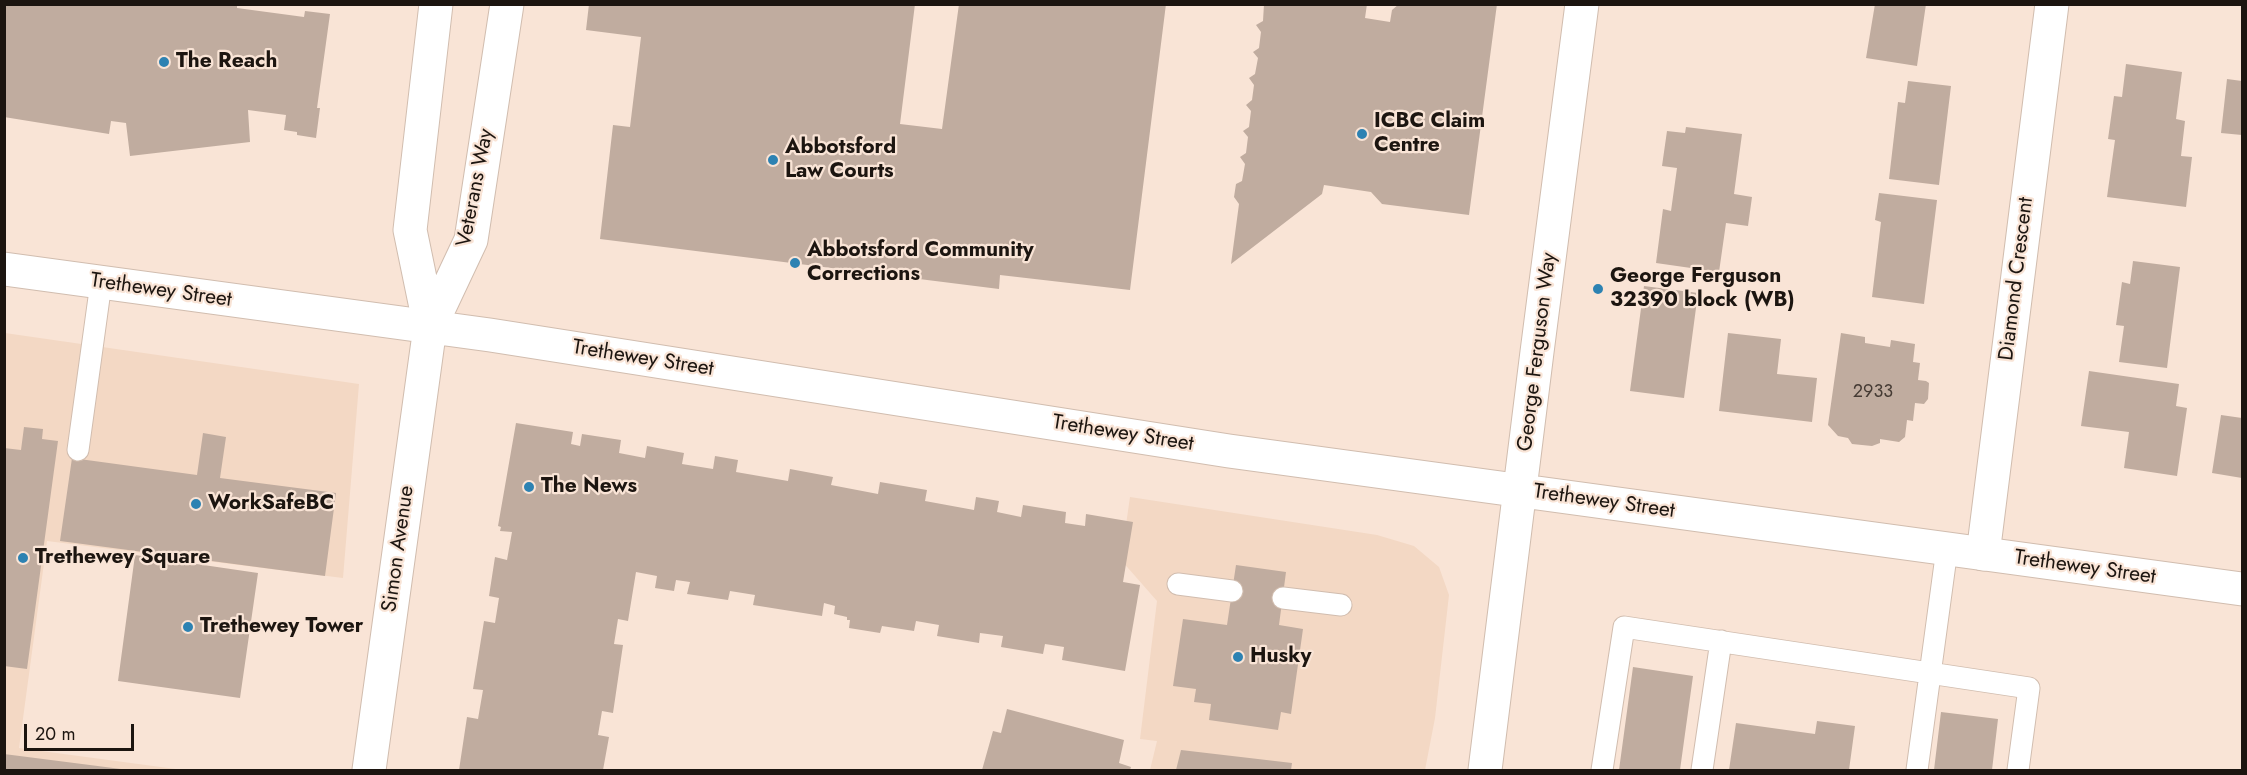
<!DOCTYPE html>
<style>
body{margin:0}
#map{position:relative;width:2247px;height:775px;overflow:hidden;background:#f9e4d6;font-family:Jost,sans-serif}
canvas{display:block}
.frame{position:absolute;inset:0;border:6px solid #1c1510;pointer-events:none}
.scale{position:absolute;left:24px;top:724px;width:110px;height:27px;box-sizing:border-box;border:3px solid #1c1510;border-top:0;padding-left:8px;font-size:18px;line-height:21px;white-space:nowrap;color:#1c1510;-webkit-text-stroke:4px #f9e4d6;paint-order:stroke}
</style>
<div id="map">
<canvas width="2247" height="775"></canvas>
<div class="frame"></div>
<div class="scale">20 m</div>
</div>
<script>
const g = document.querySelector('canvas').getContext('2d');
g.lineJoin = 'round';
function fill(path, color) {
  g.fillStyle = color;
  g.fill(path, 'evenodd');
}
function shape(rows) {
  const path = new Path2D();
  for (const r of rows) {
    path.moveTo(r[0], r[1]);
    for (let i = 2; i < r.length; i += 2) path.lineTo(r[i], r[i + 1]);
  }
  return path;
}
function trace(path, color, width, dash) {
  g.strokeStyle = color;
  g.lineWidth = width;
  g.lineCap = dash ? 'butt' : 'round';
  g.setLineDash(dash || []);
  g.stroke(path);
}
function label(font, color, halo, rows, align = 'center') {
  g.font = font + ' Jost,sans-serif';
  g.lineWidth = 4.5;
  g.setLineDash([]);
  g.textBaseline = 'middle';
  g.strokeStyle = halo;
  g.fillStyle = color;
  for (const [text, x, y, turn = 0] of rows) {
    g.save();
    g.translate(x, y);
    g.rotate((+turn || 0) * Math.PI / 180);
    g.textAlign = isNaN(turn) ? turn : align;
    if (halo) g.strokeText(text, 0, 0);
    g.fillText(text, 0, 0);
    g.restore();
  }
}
const built = shape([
 [5,333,359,384,343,578,47,541,19,748,183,770,5,770],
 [1130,497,1377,535,1414,546,1439,567,1449,595,1435,718,1425,770,1150,770,1157,741,1140,739,1157,601,1121,560]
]);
const building = shape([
 [4,4,237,4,237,8,304,17,305,11,330,14,317,108,320,108,316,138,297,135,297,132,284,130,286,115,248,110,250,142,130,156,126,123,111,121,109,134,4,117],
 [589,4,915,4,900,124,942,129,959,4,1166,4,1130,290,1000,275,999,289,600,239,613,125,630,127,641,37,586,30],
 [1264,4,1367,4,1365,18,1390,22,1392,10,1399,4,1497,4,1469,215,1382,204,1371,192,1324,185,1322,194,1231,264,1239,204,1234,197,1236,184,1242,181,1245,164,1240,157,1246,153,1248,137,1243,131,1249,127,1251,111,1246,105,1252,100,1254,85,1249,78,1255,74,1258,58,1253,52,1259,48,1261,32,1256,25,1263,21],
 [1875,4,1926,4,1917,66,1866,58],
 [2126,64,2182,72,2176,119,2185,121,2181,156,2192,157,2186,207,2107,197,2115,140,2108,139,2114,96,2122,97],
 [2227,79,2242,81,2242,135,2221,133],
 [1908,81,1951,86,1939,185,1889,179,1898,102,1905,103],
 [1686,127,1742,134,1734,194,1752,197,1748,226,1726,223,1719,272,1656,263,1663,209,1671,211,1677,168,1662,166,1667,131,1685,133],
 [1879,193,1937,200,1924,304,1872,297,1881,222,1875,220],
 [2133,261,2180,267,2167,368,2119,362,2124,326,2116,325,2122,282,2130,284],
 [1644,286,1698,293,1684,398,1630,391],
 [1728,333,1781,339,1777,374,1817,378,1812,422,1719,411],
 [1841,333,1865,337,1865,343,1890,347,1891,340,1915,344,1913,362,1920,363,1918,380,1926,381,1929,383,1928,399,1924,404,1915,403,1913,421,1907,420,1905,437,1899,442,1880,439,1880,443,1872,446,1852,444,1848,438,1838,436,1828,425],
 [2089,371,2179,384,2176,406,2187,408,2177,476,2124,468,2129,432,2081,426],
 [2221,415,2242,418,2242,478,2212,473],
 [516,423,573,432,571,444,580,446,582,434,621,440,619,453,645,458,647,446,684,453,682,464,713,469,715,456,738,460,736,472,788,481,790,469,833,477,831,485,878,494,880,482,927,490,925,501,974,510,976,497,999,501,997,512,1021,517,1023,505,1066,512,1065,523,1085,526,1086,514,1133,522,1123,582,1140,585,1125,671,1062,660,1064,647,1045,644,1043,654,1001,647,1003,636,980,633,979,643,937,636,939,625,916,621,914,631,882,626,880,633,849,628,850,620,847,620,847,617,834,614,835,606,824,603,822,616,753,605,755,595,730,591,728,600,687,594,690,582,676,580,674,591,655,588,657,576,636,572,628,621,618,619,614,644,623,645,613,713,602,711,598,735,609,737,603,770,459,770,467,717,478,719,483,690,473,689,484,621,495,623,499,598,489,596,495,557,507,560,512,532,500,531,501,527,498,526],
 [24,427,43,429,42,439,58,441,27,669,4,666,4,448,21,450],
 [203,433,226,437,220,478,336,493,325,576,60,541,72,458,197,475],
 [135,555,258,573,240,698,118,681],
 [1236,565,1286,572,1279,625,1303,629,1291,714,1281,712,1278,730,1209,720,1211,704,1194,702,1196,689,1173,686,1183,619,1227,625],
 [1633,667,1693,676,1680,770,1619,770],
 [1007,709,1124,740,1119,763,1131,767,1130,770,982,770,993,731,1001,733],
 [1941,712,1998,719,1992,770,1934,770],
 [1817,721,1855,726,1849,770,1729,770,1736,723,1815,734],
 [1181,750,1292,763,1291,770,1176,770],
 [4,754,121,769,120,770,4,770]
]);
const lane = shape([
 [78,450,101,283],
 [1178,584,1232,591],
 [1283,598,1341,605],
 [1602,770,1624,627,2029,688,2018,770],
 [1702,770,1721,641],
 [1917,770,1947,549]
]);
const street = shape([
 [430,327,471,240,507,4],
 [430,327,410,230,436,4],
 [1983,554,2052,4]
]);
const secondary = shape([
 [4,269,490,335,1229,451,2242,589],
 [369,770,430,327],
 [1485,770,1537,352,1582,4]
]);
const markers = [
 [164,62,6,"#2d82b2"],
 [1362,134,6,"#2d82b2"],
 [773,160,6,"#2d82b2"],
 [795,263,6,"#2d82b2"],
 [1598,289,6,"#2d82b2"],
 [529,487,6,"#2d82b2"],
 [196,504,6,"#2d82b2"],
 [23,558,6,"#2d82b2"],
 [188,627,6,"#2d82b2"],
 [1238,657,6,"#2d82b2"]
];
const numberNames = [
 ["2933",1873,393]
];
const poiNames = [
 ["The Reach",176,62],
 ["ICBC Claim",1374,122],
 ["Centre",1374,146],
 ["Abbotsford",785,148],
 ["Law Courts",785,172],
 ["Abbotsford Community",807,251],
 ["Corrections",807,275],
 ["George Ferguson",1610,277],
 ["32390 block (WB)",1610,301],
 ["The News",541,487],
 ["WorkSafeBC",208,504],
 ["Trethewey Square",35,558],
 ["Trethewey Tower",200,627],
 ["Husky",1250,657]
];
const streetNames = [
 ["Veterans Way",476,188,-79],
 ["Diamond Crescent",2017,279,-83],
 ["Trethewey Street",161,291,8],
 ["George Ferguson Way",1538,352,-83],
 ["Trethewey Street",643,359,9],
 ["Trethewey Street",1123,434,9],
 ["Trethewey Street",1604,502,8],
 ["Simon Avenue",399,549,-82],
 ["Trethewey Street",2085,568,8]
];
fill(built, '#f3d8c4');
fill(building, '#c0ac9f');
trace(lane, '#d1bdaf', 23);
trace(street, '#d1bdaf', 35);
trace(secondary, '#d1bdaf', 35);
trace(lane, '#fff', 21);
trace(street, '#fff', 33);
trace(secondary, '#fff', 33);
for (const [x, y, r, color] of markers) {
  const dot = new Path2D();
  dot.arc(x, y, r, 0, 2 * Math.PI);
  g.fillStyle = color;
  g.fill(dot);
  trace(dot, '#f9e4d6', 2);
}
label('18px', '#453b34', null, numberNames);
label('bold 21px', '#1c1510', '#f9e4d6', poiNames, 'left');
label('21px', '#1c1510', '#f9e4d6', streetNames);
</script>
